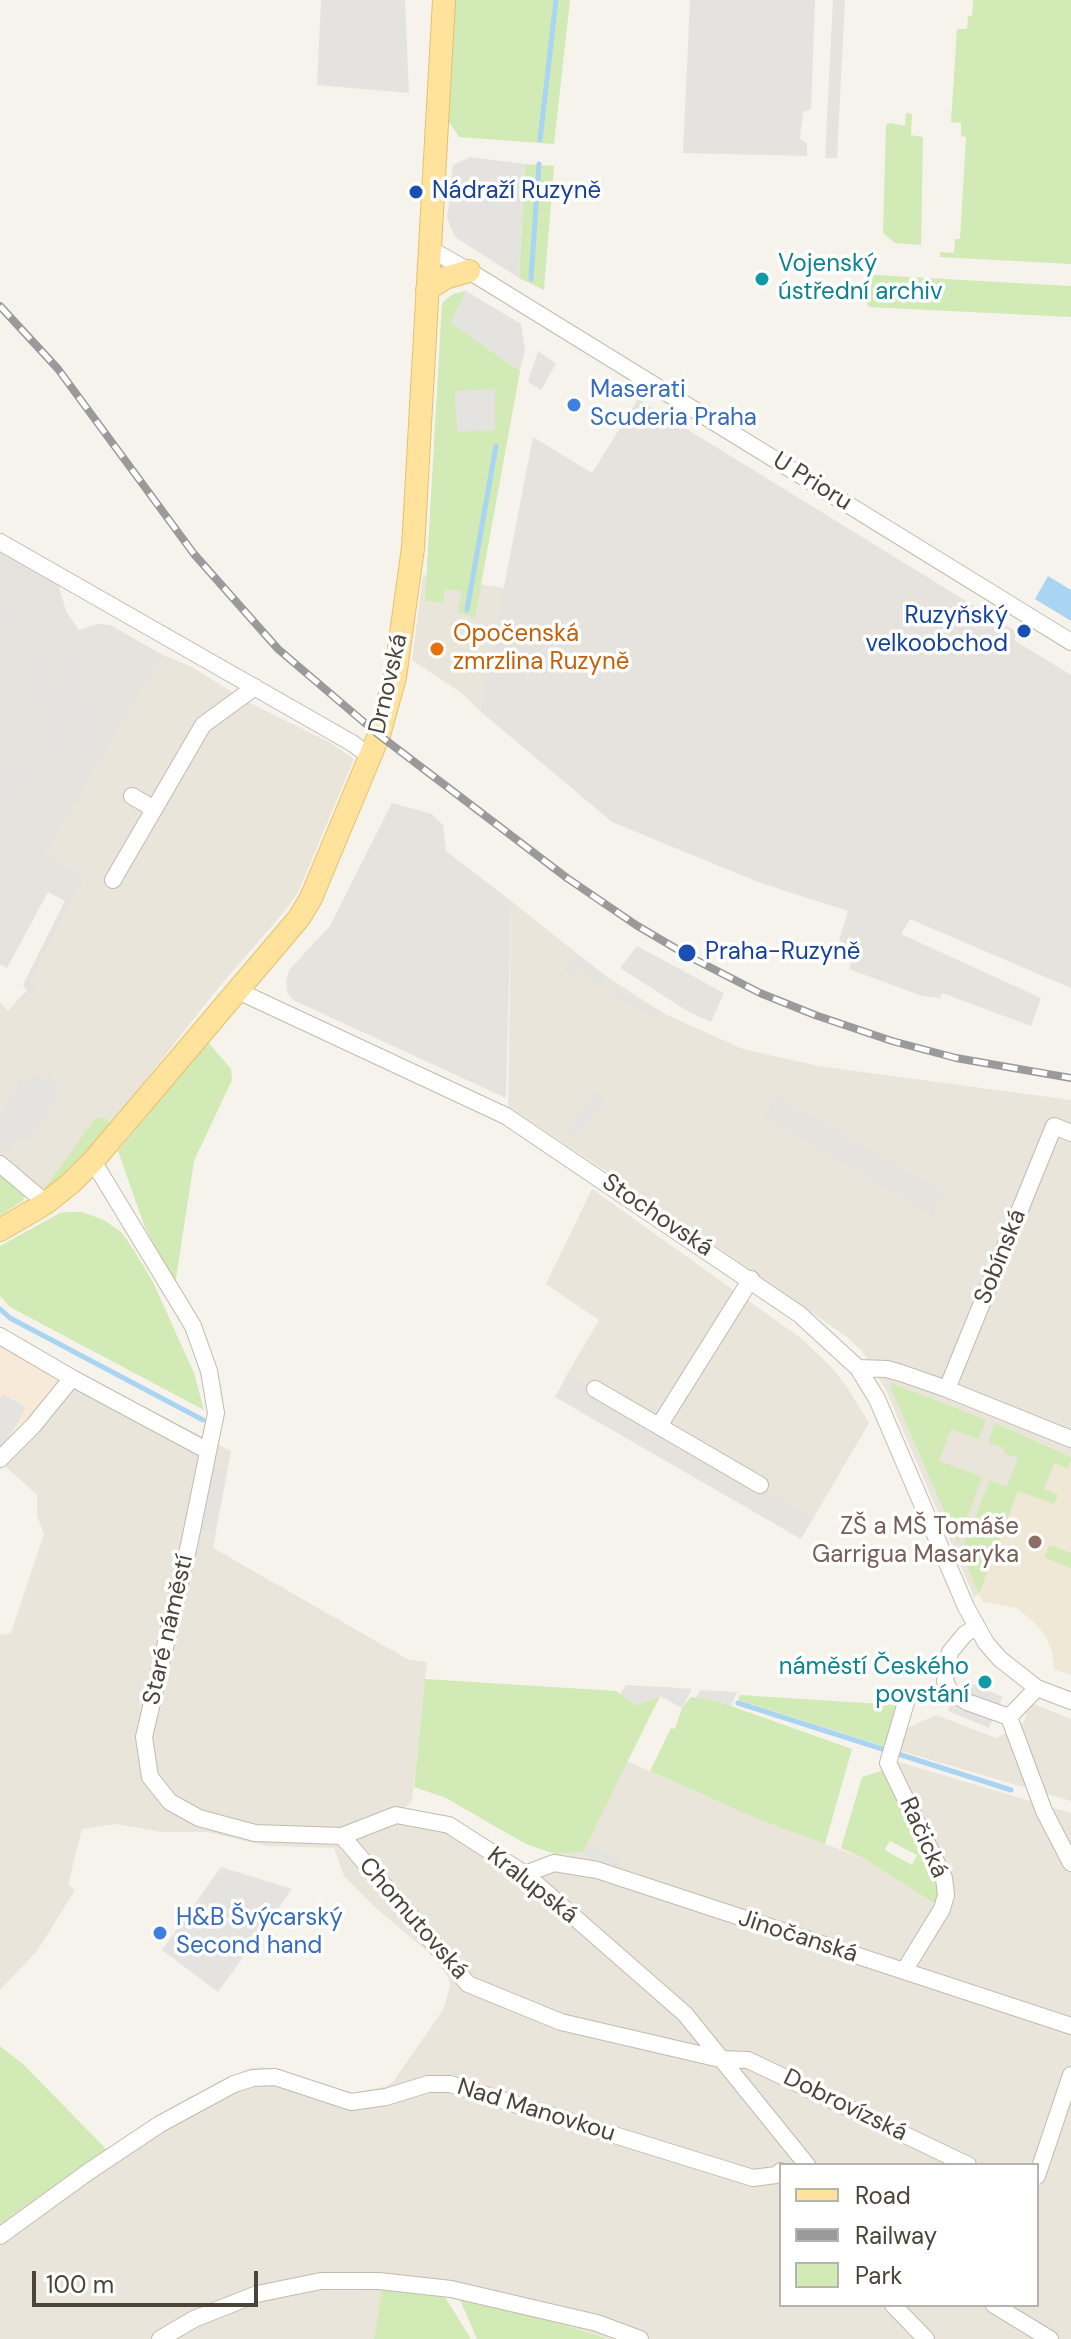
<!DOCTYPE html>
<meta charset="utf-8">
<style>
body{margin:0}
#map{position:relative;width:1071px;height:2339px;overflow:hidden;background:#f6f3ec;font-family:"DM Sans",sans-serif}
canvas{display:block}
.legend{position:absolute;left:779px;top:2163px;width:260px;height:144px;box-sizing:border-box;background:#fff;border:2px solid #b7b4b0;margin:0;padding:10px 14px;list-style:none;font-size:24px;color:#4b4439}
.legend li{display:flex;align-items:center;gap:16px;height:40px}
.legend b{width:40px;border:2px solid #b7b4b0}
.scale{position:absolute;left:32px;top:2271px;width:226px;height:36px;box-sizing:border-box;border:4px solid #4b4439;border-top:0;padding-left:10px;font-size:24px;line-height:28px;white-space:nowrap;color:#4b4439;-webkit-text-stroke:6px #fff;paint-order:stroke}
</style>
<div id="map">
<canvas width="1071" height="2339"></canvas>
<ul class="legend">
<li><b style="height:10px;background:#ffe39c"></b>Road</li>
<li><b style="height:10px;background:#9a9a9a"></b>Railway</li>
<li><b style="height:22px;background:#d2eab5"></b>Park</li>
</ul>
<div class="scale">100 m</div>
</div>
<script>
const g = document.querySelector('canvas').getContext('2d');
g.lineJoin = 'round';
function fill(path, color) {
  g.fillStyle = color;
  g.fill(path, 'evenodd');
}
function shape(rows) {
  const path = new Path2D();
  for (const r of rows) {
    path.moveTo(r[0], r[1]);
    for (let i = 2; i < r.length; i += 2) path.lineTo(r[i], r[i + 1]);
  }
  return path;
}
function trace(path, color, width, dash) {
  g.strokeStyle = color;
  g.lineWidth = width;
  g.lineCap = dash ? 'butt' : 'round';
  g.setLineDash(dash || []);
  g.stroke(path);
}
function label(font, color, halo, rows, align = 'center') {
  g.font = font + ' "DM Sans",sans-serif';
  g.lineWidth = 7;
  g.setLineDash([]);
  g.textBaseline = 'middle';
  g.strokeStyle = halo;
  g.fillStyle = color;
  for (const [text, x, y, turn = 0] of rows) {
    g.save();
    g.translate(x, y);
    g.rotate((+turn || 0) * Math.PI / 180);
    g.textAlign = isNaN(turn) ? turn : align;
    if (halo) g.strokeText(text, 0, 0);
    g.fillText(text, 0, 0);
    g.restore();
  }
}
const residential = shape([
 [423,575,504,588,480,711,463,694,412,660],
 [163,655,192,667,246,701,329,742,354,759,299,890,289,906,219,987,111,1124,54,1187,31,1201,0,1173,0,1002,8,1011,35,992,32,981,40,962,86,876,46,854],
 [511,901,607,977,665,1014,743,1049,818,1066,1071,1100,1071,1457,1036,1441,979,1594,974,1597,886,1390,862,1351,847,1337,648,1199,508,1106],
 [592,1189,802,1339,832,1368,847,1387,869,1423,814,1517,568,1373,599,1320,546,1284],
 [83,1375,231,1451,213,1548,409,1660,427,1662,412,1801,404,1809,445,1819,527,1865,555,1854,583,1852,627,1761,757,1819,863,1858,937,1906,895,1761,1071,1813,1071,2339,608,2339,530,2314,445,2297,383,2290,374,2339,0,2339,0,2224,106,2149,188,2098,247,2069,263,2067,352,2094,387,2086,393,2082,444,2008,450,1985,448,1977,435,1958,377,1909,344,1876,334,1848,267,1846,207,1832,161,1832,115,1824,82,1829,68,1885,75,1890,37,1951,0,1990,0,1635,11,1633,44,1534,37,1516,37,1495,4,1465],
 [781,2165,1037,2165,1037,2305,781,2305],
 [1034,1704,1071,1719,1071,1801,894,1749,901,1731,936,1715,996,1738,1024,1723,1027,1709]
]);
const commercial = shape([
 [0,1326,83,1375,0,1470]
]);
const industrial = shape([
 [638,399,1018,633,1014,640,1071,675,1071,988,910,919,901,934,1041,998,1031,1026,942,993,940,998,922,996,849,969,856,948,839,941,848,911,758,882,612,822,480,711,533,437,592,473],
 [0,552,58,584,66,611,79,630,98,624,110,625,163,655,46,854,86,876,40,962,32,981,36,987,35,992,8,1011,27,990,23,985,65,901,48,892,7,968,0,964],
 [392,803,432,814,443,825,446,851,511,901,506,1098,293,1000,287,992,286,981,289,970,330,926],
 [637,946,724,993,711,1022,689,1012,620,968],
 [777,1096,945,1193,932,1216,766,1117],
 [568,1373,814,1517,801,1539,555,1397]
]);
const education = shape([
 [1037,1440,1071,1457,1071,1675,1054,1669,1052,1652,1046,1637,1036,1624,1017,1608,983,1602,979,1594]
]);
const green = shape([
 [454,0,570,0,554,144,459,137,447,119],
 [973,0,1071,0,1071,264,940,257,940,252,954,253,955,239,960,239,966,137,961,136,961,123,951,122,957,29,967,29,968,16,972,16],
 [906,113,912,114,911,135,923,137,921,245,895,243,883,233,886,125,890,123,905,126],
 [525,164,554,166,544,290,519,278],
 [874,275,1071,286,1071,317,869,307,864,299,863,287],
 [466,291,451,323,520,371,475,618,458,612,462,591,445,589,443,603,425,601,442,303,453,294],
 [208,1042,231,1069,232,1080,194,1161,175,1285,144,1225,118,1151],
 [103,1117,111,1124,54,1187,44,1189,95,1119],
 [0,1173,24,1196,23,1201,0,1215],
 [70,1212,82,1212,104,1220,122,1233,135,1252,153,1282,194,1373,204,1410,10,1307,0,1296,0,1246,60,1213],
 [891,1383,986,1420,979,1439,951,1429,939,1461,982,1477,958,1543,890,1386],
 [995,1423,1071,1457,1071,1460,1068,1468,1054,1463,1044,1489,1058,1495,1054,1504,1018,1491,979,1594,961,1551,990,1480,1007,1487,1018,1458,1004,1453,1005,1449,988,1442],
 [1049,1545,1071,1553,1071,1568,1045,1558],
 [425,1679,616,1691,636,1705,660,1696,583,1852,555,1854,526,1844,446,1798,414,1787],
 [740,1695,897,1705,886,1747,738,1700],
 [691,1697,714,1700,852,1749,825,1844,757,1819,650,1771,671,1728,675,1729,682,1708],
 [884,1770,941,1886,938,1906,863,1858,841,1848,862,1777],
 [890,1841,917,1855,912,1865,888,1852,885,1849],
 [0,2046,23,2064,106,2149,0,2224],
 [382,2290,445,2297,471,2339,374,2339],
 [460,2300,530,2314,608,2339,477,2339]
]);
const parking = shape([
 [321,0,405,0,409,93,317,85],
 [690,0,815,0,811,109,803,112,800,139,807,143,807,156,683,153],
 [833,0,845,0,837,158,825,158],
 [470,157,525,164,519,278,455,237,447,218,453,165],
 [466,291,521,324,525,350,520,371,451,323],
 [538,351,556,364,541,390,528,382],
 [495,389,495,430,457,432,455,391],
 [0,605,21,618,13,630,0,622],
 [74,646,94,755,79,758,59,648],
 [46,650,66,762,52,764,31,653],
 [28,767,31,785,0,790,0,771],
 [577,954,607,977,601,985,581,969,574,977,565,969],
 [608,985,656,1012,654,1017,628,1004,604,988],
 [35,1072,46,1081,50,1075,64,1087,29,1141,19,1135,8,1154,0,1148,0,1116,20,1080,27,1084],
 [596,1092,606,1098,577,1137,567,1130],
 [2,1394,26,1407,0,1454,0,1398],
 [213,1468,227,1470,215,1534,200,1530],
 [966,1681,1003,1697,989,1728,948,1711,951,1703,959,1697],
 [626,1685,665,1687,692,1689,682,1708,660,1696,636,1705,620,1694],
 [700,1690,737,1692,731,1706,714,1700,696,1698],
 [587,1846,620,1857,618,1866,583,1855],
 [221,1867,292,1889,218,1992,162,1950]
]);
const water = shape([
 [1048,576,1071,590,1071,621,1035,599]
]);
const stream = shape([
 [540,140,556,0],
 [531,279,539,164],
 [467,610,496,446],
 [0,1309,10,1318,203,1420],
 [738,1703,1011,1790]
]);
const minor = shape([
 [430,249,469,271,1071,642],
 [0,542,352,743,371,757],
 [132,796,154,809],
 [113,880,203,725,255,687],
 [236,990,506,1116,799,1314,858,1368,877,1399,966,1607,986,1643,1000,1659,1037,1688,1071,1701],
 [93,1161,193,1326,209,1371,216,1413,189,1545,144,1737,150,1777,170,1802,199,1818,255,1833,342,1836,396,1815,449,1825,525,1874,685,2014,807,2165],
 [0,1164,46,1203],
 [0,1336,72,1378,208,1451],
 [858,1368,887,1369,901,1373,947,1389,1071,1439],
 [595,1389,760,1485],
 [947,1389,1054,1126,1071,1133],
 [659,1426,751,1279],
 [0,1459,33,1426,72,1378],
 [976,1627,965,1634,950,1652,945,1681,950,1691,967,1702,1009,1717],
 [1009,1717,1044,1811,1071,1863],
 [1009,1717,1037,1688],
 [342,1836,468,1984,561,2022,720,2059,748,2060,968,2165],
 [525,1874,554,1863,597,1870,1071,2026],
 [904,1971,942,1909,946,1895,944,1878,888,1763,907,1699],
 [1037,2176,1071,2075],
 [0,2236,88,2172,160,2124,234,2084,253,2078,275,2077,351,2102,386,2097,428,2084,450,2084,753,2178,776,2175,781,2171],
 [893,2305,926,2339],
 [994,2305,1050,2339],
 [160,2339,194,2319,257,2294,321,2281,379,2281,451,2289,597,2323,640,2339]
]);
const major = shape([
 [427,290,445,278,469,271],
 [0,1230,46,1203,71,1183,93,1161,299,918,311,898,379,735,395,677,413,548,444,0]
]);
const rail = shape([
 [0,306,58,369,194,554,278,649,379,735,567,878,636,925,692,958,760,993,815,1015,892,1041,956,1058,1071,1078]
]);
const markers = [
 [416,192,8,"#1a4fb4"],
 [762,279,8,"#0f9aa8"],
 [574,405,8,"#3f7fe0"],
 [1024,631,8,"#1a4fb4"],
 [437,649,8,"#e8710a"],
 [687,953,10,"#1a4fb4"],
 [1035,1542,8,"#8d6e63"],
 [985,1682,8,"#0f9aa8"],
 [160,1933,8,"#3f7fe0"]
];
const transitNames = [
 ["Nádraží Ruzyně",432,192],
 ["Ruzyňský",1008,617,"right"],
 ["velkoobchod",1008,645,"right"],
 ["Praha-Ruzyně",705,953]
];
const cultureNames = [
 ["Vojenský",778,265],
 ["ústřední archiv",778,293],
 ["náměstí Českého",969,1668,"right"],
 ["povstání",969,1696,"right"]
];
const shopNames = [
 ["Maserati",590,391],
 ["Scuderia Praha",590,419],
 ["H&B Švýcarský",176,1919],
 ["Second hand",176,1947]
];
const streetNames = [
 ["U Prioru",812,482,32],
 ["Drnovská",389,684,-77],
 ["Stochovská",657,1216,34],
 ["Sobínská",1001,1257,-68],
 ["Staré náměstí",169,1630,-77],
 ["Račická",923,1838,66],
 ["Kralupská",532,1886,38],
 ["Chomutovská",413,1919,49],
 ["Jinočanská",798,1937,18],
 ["Dobrovízská",845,2106,26],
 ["Nad Manovkou",536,2111,17]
];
const foodNames = [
 ["Opočenská",453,635],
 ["zmrzlina Ruzyně",453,663]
];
const educationNames = [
 ["ZŠ a MŠ Tomáše",1019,1528],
 ["Garrigua Masaryka",1019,1556]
];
fill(residential, '#eae5da');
fill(commercial, '#f7ead8');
fill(industrial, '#e6e2dd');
fill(education, '#efe8d6');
fill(green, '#d2eab5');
fill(parking, '#e5e3e0');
fill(water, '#a9d4f2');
trace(stream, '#a9d4f2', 5);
trace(minor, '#c2bbae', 18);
trace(major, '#e6c16a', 24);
trace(minor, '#fff', 16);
trace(major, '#ffe39c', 22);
trace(rail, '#9a9a9a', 8);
trace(rail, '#fff', 5, [15]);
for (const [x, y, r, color] of markers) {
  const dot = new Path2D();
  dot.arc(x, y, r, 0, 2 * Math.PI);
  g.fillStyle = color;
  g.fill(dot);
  trace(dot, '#fff', 3);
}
label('24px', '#164399', '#fff', transitNames, 'left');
label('24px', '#0d838f', '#fff', cultureNames, 'left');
label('24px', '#366cbe', '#fff', shopNames, 'left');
label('24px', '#4b4439', '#fff', streetNames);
label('24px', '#c56008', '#fff', foodNames, 'left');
label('24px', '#785e54', '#fff', educationNames, 'right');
</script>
